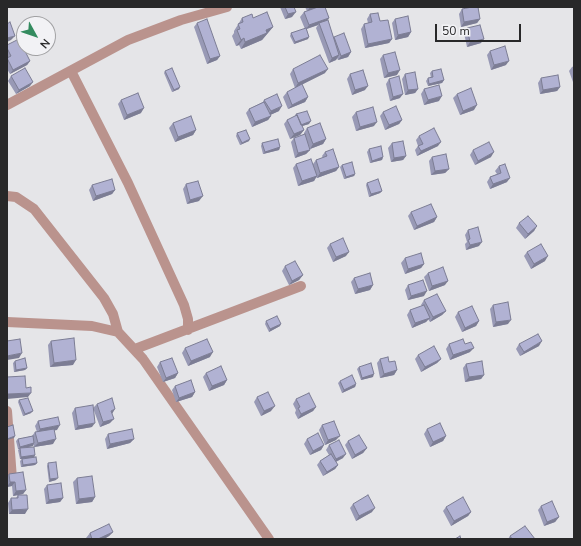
<!DOCTYPE html>
<style>
body{margin:0}
#map{position:relative;width:581px;height:546px;overflow:hidden;background:#e5e5e8;font-family:"Nunito Sans",sans-serif}
canvas{display:block}
.frame{position:absolute;inset:0;border:8px solid #282829;pointer-events:none}
.north{position:absolute;left:16px;top:16px;width:40px;height:40px;box-sizing:border-box;background:#f2f2f5;border:1px solid #a1a1a3;border-radius:50%;rotate:130deg;font-size:11px;font-weight:700;line-height:16px;text-align:center;color:#282829}
.north::after{content:'';display:block;margin:auto;width:14px;height:18px;background:#348b5f;clip-path:polygon(50% 0,100% 100%,50% 72%,0 100%)}
.scale{position:absolute;left:435px;top:24px;width:86px;height:18px;box-sizing:border-box;border:2px solid #282829;border-top:0;padding-left:5px;font-size:12px;line-height:14px;white-space:nowrap;color:#282829;-webkit-text-stroke:3px #f2f2f5;paint-order:stroke}
</style>
<div id="map">
<canvas width="581" height="546"></canvas>
<div class="frame"></div>
<div class="north">N</div>
<div class="scale">50 m</div>
</div>
<script>
const g = document.querySelector('canvas').getContext('2d');
g.lineJoin = 'round';
function shape(rows) {
  const path = new Path2D();
  for (const r of rows) {
    path.moveTo(r[0], r[1]);
    for (let i = 2; i < r.length; i += 2) path.lineTo(r[i], r[i + 1]);
  }
  return path;
}
function trace(path, color, width, dash) {
  g.strokeStyle = color;
  g.lineWidth = width;
  g.lineCap = dash ? 'butt' : 'round';
  g.setLineDash(dash || []);
  g.stroke(path);
}
function fill(path, color) {
  g.fillStyle = color;
  g.fill(path, 'evenodd');
}
const street = shape([
 [71,71,128,183,184,305,188,319,188,330],
 [7,105,128,40,181,20,227,7],
 [7,196,16,197,34,209,104,298,113,314,118,332],
 [7,322,92,326,118,332,143,359,269,539],
 [135,349,301,286],
 [7,411,12,479]
]);
const wall = shape([
 [280,7,294,7,292,17,285,19],
 [305,7,325,7,329,18,327,20,334,38,334,37,351,52,348,57,338,60,337,58,336,60,329,63,316,28,318,25,307,29,308,39,294,44,290,36,291,33,305,29,300,17,304,12,307,11],
 [462,9,480,19,477,23,461,27,459,14],
 [370,14,380,21,392,39,389,43,365,48,361,29,364,24,368,23,367,19],
 [242,18,253,18,273,27,262,40,241,49,239,45,236,46,232,36,234,33,234,31],
 [395,19,411,32,408,37,395,40,392,23],
 [197,23,220,56,217,60,207,64,194,27],
 [467,28,481,43,467,47,464,33],
 [7,45,30,61,27,65,10,74,7,69],
 [490,51,506,65,491,70,487,55],
 [383,55,397,75,384,78,380,59],
 [574,66,574,81,573,82,569,71,572,67],
 [293,69,325,73,295,88,290,74],
 [165,71,179,89,172,92,164,73],
 [432,71,444,80,442,83,428,86,426,81,428,78,431,78,430,73],
 [350,74,365,90,352,95,347,79],
 [405,74,418,89,415,93,405,95,402,79],
 [11,76,30,86,16,94,8,81],
 [541,78,560,87,557,91,540,94,538,83],
 [389,79,400,98,390,101,386,84],
 [424,89,439,101,424,105,421,94],
 [287,92,308,97,305,102,288,109,283,97],
 [457,94,474,110,460,115,453,98],
 [121,100,141,113,124,120,118,104],
 [264,100,279,111,270,115,271,116,268,120,252,127,246,113,249,109,263,102],
 [356,112,374,126,356,131,352,117],
 [383,112,402,120,399,124,385,130,380,116],
 [296,114,309,124,302,126,304,130,300,135,290,139,284,124,287,120,294,117],
 [173,123,196,130,193,135,175,142,169,128],
 [307,128,326,139,323,144,310,149,308,143,310,150,306,154,295,158,291,142,294,138,304,135,304,133],
 [237,133,249,141,240,145,236,136],
 [419,136,438,146,417,156,415,150,418,146,416,140],
 [262,143,280,147,279,150,263,154,261,146],
 [392,143,406,156,403,160,391,162,388,148],
 [369,149,383,157,382,160,370,163,367,152],
 [473,150,491,157,475,165,470,155],
 [325,152,339,167,336,171,317,178,316,177,314,181,298,186,293,168,296,164,313,164,316,160,323,158,322,156],
 [432,157,449,169,445,173,431,175,429,161],
 [342,165,355,174,354,176,344,179,340,167],
 [499,166,507,182,490,189,487,182,490,177,497,174,495,171],
 [367,183,382,191,380,193,369,197,366,185],
 [186,184,199,201,187,204,183,189],
 [92,185,115,190,112,194,93,201,89,190],
 [411,212,437,217,434,222,414,230,408,216],
 [519,223,537,226,534,231,525,239,516,228],
 [468,230,479,246,466,250,465,244,467,242,465,235],
 [330,244,346,256,333,262,327,248],
 [527,252,545,261,531,269,524,256],
 [405,258,424,264,421,268,405,274,401,263],
 [285,266,303,275,299,280,289,285,282,271],
 [428,273,445,285,429,291,424,277],
 [354,278,373,285,370,290,355,294,351,282],
 [408,285,424,296,408,300,405,290],
 [424,300,446,311,442,315,430,322,428,319,426,322,412,328,407,315,410,310,422,306,421,305],
 [493,305,508,324,493,327,490,309],
 [458,312,479,321,476,326,462,332,455,317],
 [266,321,280,326,269,332,265,324],
 [51,341,73,365,50,367,48,345],
 [449,344,465,344,470,352,450,360,446,349],
 [519,344,539,346,520,356,516,349],
 [185,348,210,357,188,366,182,353],
 [418,355,441,359,437,363,421,372,415,359],
 [380,359,389,362,397,370,394,375,380,378,377,363],
 [15,361,27,368,25,370,14,372,13,363],
 [160,362,178,373,175,378,163,382,157,367],
 [466,364,484,375,481,379,465,382,463,368],
 [359,367,373,377,361,380,357,369],
 [206,373,227,380,224,385,209,391,203,377],
 [340,381,356,384,355,387,342,393,338,383],
 [175,386,195,392,192,397,176,402,172,390],
 [257,397,271,411,261,416,254,402],
 [296,399,316,407,313,411,298,419,295,413,296,410,293,404],
 [19,400,31,413,23,416,18,402],
 [97,404,112,414,110,423,100,427,93,408],
 [75,408,92,427,75,430,72,413],
 [38,421,57,430,54,430,53,444,34,447,34,444,33,446,25,448,35,455,34,457,37,463,35,465,21,467,20,461,22,459,20,459,18,450,19,449,18,449,16,441,18,439,32,436,35,432,37,432,35,426],
 [322,425,336,440,325,445,319,430],
 [427,429,446,436,443,441,430,447,424,434],
 [108,434,134,439,130,443,107,449,105,439],
 [307,439,324,445,321,450,310,455,304,444],
 [348,441,367,448,363,453,352,459,345,445],
 [329,445,343,458,336,462,338,465,335,469,323,476,317,465,320,461,329,455,326,450],
 [48,463,56,480,49,482,47,466],
 [9,474,26,490,23,494,13,496,12,486,7,487,7,477],
 [77,478,95,497,92,502,76,504,73,482],
 [47,485,63,498,60,502,46,504,44,489],
 [18,495,25,514,9,514,8,503,11,498,16,498],
 [353,504,372,512,356,521,350,508],
 [541,506,559,517,555,522,544,526,538,510],
 [446,507,471,512,468,516,451,526,443,511],
 [113,532,109,536,104,539,87,539,86,538,90,533],
 [510,536,535,539,508,539]
]);
const shadedWall = shape([
 [310,7,321,7,307,12],
 [296,12,292,17,285,19,288,14],
 [329,18,325,23,319,23,318,25,306,29,309,25],
 [480,19,477,23,461,27,464,22],
 [273,27,262,40,241,49,245,42,266,30],
 [411,32,408,37,395,40,398,35],
 [15,36,11,40,7,42,7,38],
 [309,37,308,39,294,44,295,42],
 [244,38,239,45,236,46,241,40],
 [392,39,389,43,365,48,368,44],
 [484,39,481,43,467,47,470,42],
 [351,52,348,57,338,60,341,56],
 [339,55,336,60,329,63,332,58],
 [220,56,217,60,207,64,210,59],
 [30,61,27,65,10,74,13,70],
 [509,61,506,65,491,70,494,65],
 [328,69,325,73,295,88,298,83],
 [400,70,397,75,384,78,388,73],
 [444,80,442,83,428,86,429,84],
 [33,82,30,86,16,94,19,90],
 [368,86,365,90,352,95,355,90],
 [180,87,179,89,172,92,174,90],
 [560,87,557,91,540,94,543,90],
 [418,89,415,93,405,95,408,90],
 [403,94,400,98,390,101,393,97],
 [442,96,439,101,424,105,428,100],
 [308,97,305,102,288,109,292,105],
 [477,105,474,110,460,115,463,111],
 [282,106,279,111,268,116,271,111],
 [144,108,141,113,124,120,127,115],
 [271,116,268,120,252,127,255,122],
 [402,120,399,124,385,130,389,125],
 [311,121,309,124,299,127,301,125],
 [377,122,374,126,356,131,360,127],
 [196,130,193,135,175,142,178,137],
 [304,130,300,135,290,139,294,134],
 [250,139,249,141,240,145,242,143],
 [326,139,323,144,310,149,313,144],
 [441,142,438,146,417,156,421,151],
 [280,147,279,150,263,154,265,152],
 [310,150,306,154,295,158,298,153],
 [494,152,491,157,475,165,478,161],
 [406,156,403,160,391,162,394,158],
 [383,157,382,160,370,163,372,161],
 [339,167,336,171,317,178,320,173],
 [449,169,445,173,431,175,435,171],
 [355,174,354,176,344,179,346,177],
 [317,176,314,181,298,186,302,181],
 [510,178,507,182,490,189,493,184],
 [115,190,112,194,93,201,96,196],
 [382,191,380,193,369,197,371,194],
 [203,196,199,201,187,204,190,200],
 [437,217,434,222,414,230,417,226],
 [537,226,534,231,525,239,528,234],
 [482,242,479,246,466,250,470,245],
 [349,252,346,256,333,262,336,257],
 [548,256,545,261,531,269,534,264],
 [424,264,421,268,405,274,408,269],
 [303,275,299,280,289,285,292,281],
 [448,281,445,285,429,291,432,286],
 [373,285,370,290,355,294,358,289],
 [427,291,424,296,408,300,411,296],
 [446,311,442,315,430,322,433,317],
 [430,318,426,322,412,328,415,323],
 [511,320,508,324,493,327,496,322],
 [479,321,476,326,462,332,465,328],
 [281,324,280,326,269,332,270,329],
 [542,341,539,346,520,356,524,352],
 [474,348,470,352,450,360,453,355],
 [213,352,210,357,188,366,191,361],
 [22,353,19,358,7,360,7,356],
 [441,359,437,363,421,372,425,367],
 [76,360,73,365,50,367,54,363],
 [27,368,25,370,14,372,16,370],
 [397,370,394,375,380,378,384,374],
 [178,373,175,378,163,382,166,378],
 [374,374,373,377,361,380,362,378],
 [484,375,481,379,465,382,469,377],
 [227,380,224,385,209,391,212,386],
 [356,384,355,387,342,393,344,390],
 [195,392,192,397,176,402,179,398],
 [31,393,28,397,7,399,7,394],
 [275,406,271,411,261,416,264,411],
 [316,407,313,411,298,419,301,414],
 [115,409,112,414,111,411],
 [33,411,31,413,23,416,25,414],
 [114,419,110,423,100,427,103,422],
 [95,423,92,427,75,430,78,426],
 [60,425,57,430,37,434,40,429],
 [15,436,14,438,7,440,7,439],
 [340,436,336,440,325,445,328,440],
 [446,436,443,441,430,447,433,442],
 [56,439,53,444,34,447,38,443],
 [134,439,130,443,107,449,110,444],
 [34,443,33,446,18,449,20,447],
 [324,445,321,450,310,455,313,451],
 [367,448,363,453,352,459,355,455],
 [346,454,343,458,333,463,336,459],
 [35,455,34,458,20,459,21,457],
 [37,463,35,465,21,467,23,465],
 [338,465,335,469,323,476,327,472],
 [58,478,56,480,49,482,50,479],
 [10,482,15,482,12,486,7,487],
 [26,490,23,494,13,496,16,491],
 [95,497,92,502,76,504,79,499],
 [63,498,60,502,46,504,49,500],
 [375,508,372,512,356,521,359,516],
 [28,509,25,514,9,514,12,510],
 [471,512,468,516,451,526,454,521],
 [559,517,555,522,544,526,547,522],
 [113,532,109,536,104,539,98,539]
]);
const building = shape([
 [285,7,294,7,296,12,288,14,285,7],
 [318,7,325,7,329,18,309,25,304,12,318,7],
 [472,7,478,7,480,19,464,22,462,9,472,7],
 [267,12,273,27,266,30,267,33,245,42,244,38,241,40,237,30,240,29,238,24,243,22,242,18,252,14,253,18,267,12],
 [378,13,380,21,388,20,392,39,368,44,364,24,372,22,370,14,378,13],
 [408,16,411,32,398,35,395,19,408,16],
 [207,19,220,56,210,59,197,23,207,19],
 [328,20,339,55,332,58,319,23,328,20],
 [10,22,15,36,7,38,7,24,10,22],
 [480,25,484,39,470,42,467,28,480,25],
 [306,28,309,37,295,42,291,33,306,28],
 [344,33,351,52,341,56,334,37,344,33],
 [19,39,30,61,13,70,7,58,11,56,7,48,7,45,19,39],
 [505,46,509,61,494,65,490,51,505,46],
 [395,52,400,70,388,73,383,55,395,52],
 [320,55,328,69,298,83,293,69,320,55],
 [25,68,33,82,19,90,11,76,25,68],
 [172,68,180,87,174,90,165,71,172,68],
 [441,69,444,80,429,84,428,78,433,77,432,71,441,69],
 [363,70,368,86,355,90,350,74,363,70],
 [415,72,418,89,408,90,405,74,415,72],
 [558,75,560,87,543,90,541,78,558,75],
 [399,76,403,94,393,97,389,79,399,76],
 [302,84,308,97,292,105,287,92,302,84],
 [439,85,442,96,428,100,424,89,439,85],
 [471,88,477,105,463,111,457,94,471,88],
 [138,93,144,108,127,115,121,100,138,93],
 [277,94,282,106,271,111,264,100,277,94],
 [264,102,271,116,255,122,249,109,264,102],
 [396,106,402,120,389,125,383,112,396,106],
 [373,107,377,122,360,127,356,112,373,107],
 [307,111,311,121,301,125,297,115,297,116,296,114,307,111],
 [297,115,304,130,294,134,287,120,297,115],
 [191,116,196,130,178,137,173,123,191,116],
 [320,123,326,139,313,144,307,128,320,123],
 [434,128,441,142,421,151,418,146,423,144,419,136,434,128],
 [246,130,250,139,242,143,237,133,246,130],
 [305,134,310,150,298,153,294,138,305,134],
 [278,139,280,147,265,152,262,143,278,139],
 [403,141,406,156,394,158,392,143,403,141],
 [489,142,494,152,478,161,473,150,489,142],
 [381,146,383,157,372,161,369,149,381,146],
 [333,149,339,167,320,173,316,160,327,156,325,152,333,149],
 [446,154,449,169,435,171,432,157,446,154],
 [311,159,317,176,302,181,296,164,311,159],
 [352,162,355,174,346,177,342,165,352,162],
 [505,164,510,178,493,184,490,177,501,173,499,166,505,164],
 [112,179,115,190,96,196,92,185,112,179],
 [378,179,382,191,371,194,367,183,378,179],
 [198,181,203,196,190,200,186,184,198,181],
 [431,204,437,217,417,226,411,212,431,204],
 [528,216,537,226,528,234,519,223,528,216],
 [478,227,482,242,470,245,468,240,470,239,468,230,478,227],
 [343,238,349,252,336,257,330,244,343,238],
 [541,244,548,256,534,264,527,252,541,244],
 [421,253,424,264,408,269,405,258,421,253],
 [295,261,303,275,292,281,285,266,295,261],
 [443,267,448,281,432,286,428,273,443,267],
 [370,273,373,285,358,289,354,278,370,273],
 [423,280,427,291,411,296,408,285,423,280],
 [437,294,446,311,433,317,424,300,437,294],
 [508,302,511,320,496,322,493,305,508,302],
 [424,305,430,318,415,323,410,310,424,305],
 [472,306,479,321,465,328,458,312,472,306],
 [277,316,281,324,270,329,266,321,277,316],
 [538,334,542,341,524,352,519,344,538,334],
 [74,338,76,360,54,363,51,341,74,338],
 [20,339,22,353,7,356,7,341,20,339],
 [207,339,213,352,191,361,185,348,207,339],
 [463,339,465,344,471,342,474,348,453,355,449,344,463,339],
 [434,346,441,359,425,367,418,355,434,346],
 [388,357,389,362,395,361,397,370,384,374,380,359,388,357],
 [25,358,27,368,16,370,15,361,25,358],
 [172,358,178,373,166,378,160,362,172,358],
 [482,361,484,375,469,377,466,364,482,361],
 [371,363,374,374,362,378,359,367,371,363],
 [221,366,227,380,212,386,206,373,221,366],
 [352,375,356,384,344,390,340,381,352,375],
 [25,376,26,388,31,387,31,393,7,394,7,377,25,376],
 [191,380,195,392,179,398,175,386,191,380],
 [268,392,275,406,264,411,257,397,268,392],
 [309,393,316,407,301,414,298,408,300,407,296,399,309,393],
 [28,398,33,411,25,414,19,400,28,398],
 [112,398,115,409,111,411,114,419,103,422,97,404,112,398],
 [93,405,95,423,78,426,75,408,93,405],
 [58,417,60,425,40,429,38,421,58,417],
 [334,421,340,436,328,440,322,425,334,421],
 [440,423,446,436,433,442,427,429,440,423],
 [13,425,15,436,7,439,7,427,13,425],
 [54,429,56,439,38,443,35,432,54,429],
 [132,429,134,439,110,444,108,434,132,429],
 [318,433,324,445,313,451,307,439,318,433],
 [359,435,367,448,355,455,348,441,359,435],
 [33,436,34,443,20,447,18,439,33,436],
 [339,440,346,454,336,459,329,445,339,440],
 [34,447,35,455,21,457,20,448,34,447],
 [331,454,338,465,327,472,320,461,331,454],
 [36,457,37,463,23,465,22,459,36,457],
 [56,462,58,478,50,479,48,463,56,462],
 [23,472,26,490,16,491,15,482,10,482,9,474,23,472],
 [92,476,95,497,79,499,77,478,92,476],
 [61,483,63,498,49,500,47,485,61,483],
 [18,495,27,495,28,509,12,510,11,498,18,498,18,495],
 [368,495,375,508,359,516,353,504,368,495],
 [463,497,471,512,454,521,446,507,463,497],
 [552,501,559,517,547,522,541,506,552,501],
 [109,524,113,532,98,539,92,539,90,533,109,524],
 [525,526,535,539,512,539,510,536,525,526],
 [460,536,461,539,455,539,460,536]
]);
trace(street, '#ba938d', 10);
fill(wall, '#9899b5');
fill(shadedWall, '#7c7d94');
fill(building, '#b1b2d3');
trace(building, '#7c7d94', 1);
</script>
